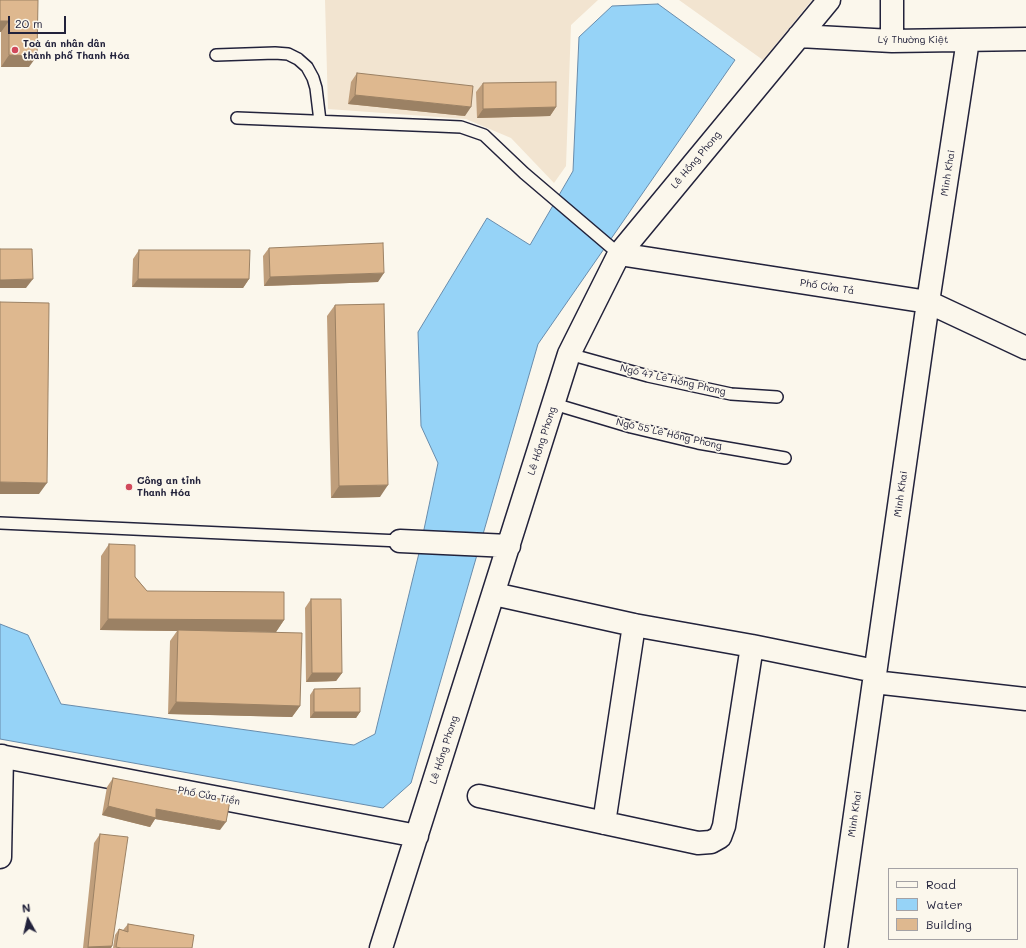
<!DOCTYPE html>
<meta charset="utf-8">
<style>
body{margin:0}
#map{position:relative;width:1026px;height:948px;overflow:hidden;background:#fbf7ec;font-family:Mali,sans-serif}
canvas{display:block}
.legend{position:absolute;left:888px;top:868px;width:130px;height:72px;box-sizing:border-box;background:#fbf7ec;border:1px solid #a4a2a5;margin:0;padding:5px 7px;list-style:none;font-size:12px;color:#22223b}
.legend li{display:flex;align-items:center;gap:8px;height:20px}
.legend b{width:20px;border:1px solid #a4a2a5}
.north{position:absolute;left:8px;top:900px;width:40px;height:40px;-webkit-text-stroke:3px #fbf7ec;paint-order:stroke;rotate:352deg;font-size:11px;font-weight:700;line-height:16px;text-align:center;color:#22223b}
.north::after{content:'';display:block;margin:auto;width:14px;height:18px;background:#22223b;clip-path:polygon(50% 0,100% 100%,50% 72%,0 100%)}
.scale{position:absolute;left:8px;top:16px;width:58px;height:18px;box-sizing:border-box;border:2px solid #22223b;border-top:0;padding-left:5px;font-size:12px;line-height:14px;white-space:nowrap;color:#22223b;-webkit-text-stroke:3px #fbf7ec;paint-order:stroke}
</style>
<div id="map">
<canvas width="1026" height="948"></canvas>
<ul class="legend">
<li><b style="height:5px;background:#fbf7ec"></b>Road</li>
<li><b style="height:11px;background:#96d3f7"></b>Water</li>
<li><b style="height:11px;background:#deb88f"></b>Building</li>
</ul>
<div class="north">N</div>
<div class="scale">20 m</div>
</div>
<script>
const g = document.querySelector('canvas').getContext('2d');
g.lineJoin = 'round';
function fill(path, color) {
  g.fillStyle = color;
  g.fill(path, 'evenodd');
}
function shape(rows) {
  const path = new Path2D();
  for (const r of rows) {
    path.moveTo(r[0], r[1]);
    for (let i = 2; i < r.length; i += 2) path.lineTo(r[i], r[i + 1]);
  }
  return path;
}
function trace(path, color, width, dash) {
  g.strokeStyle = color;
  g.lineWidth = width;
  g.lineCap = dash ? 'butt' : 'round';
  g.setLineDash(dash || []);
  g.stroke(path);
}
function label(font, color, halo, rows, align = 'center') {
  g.font = font + ' Mali,sans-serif';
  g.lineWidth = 3.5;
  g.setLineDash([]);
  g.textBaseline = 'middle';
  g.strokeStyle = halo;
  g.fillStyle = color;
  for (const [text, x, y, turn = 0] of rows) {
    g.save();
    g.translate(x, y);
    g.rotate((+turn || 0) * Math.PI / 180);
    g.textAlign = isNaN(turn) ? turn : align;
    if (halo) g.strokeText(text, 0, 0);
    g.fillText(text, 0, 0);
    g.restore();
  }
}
const built = shape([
 [325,0,598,0,571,25,566,166,554,183,511,138,466,119,328,109],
 [679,0,812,0,763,60]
]);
const water = shape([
 [658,4,735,60,538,344,411,783,383,808,0,739,0,624,28,635,61,704,354,745,375,734,419,553,438,463,421,426,418,332,487,218,530,245,573,171,579,37,612,6,658,4]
]);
const lane = shape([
 [216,55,275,53,288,54,298,59,307,67,313,78,316,88,320,121],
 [237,118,438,126,461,127,484,135,524,173,619,254],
 [569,354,648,376,731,394,777,397],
 [554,404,631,427,698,443,785,458],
 [0,523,400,541]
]);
const street = shape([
 [799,36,892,41,1026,39],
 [892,41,892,0],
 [619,254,928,302,1026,348],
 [400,541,509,546],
 [494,594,634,625,752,646,875,671],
 [874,682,1026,699],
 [0,756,417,836],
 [479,796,698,843,711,842,720,837,724,826,752,646],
 [604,823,634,625],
 [0,857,2,756],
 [381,948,569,354,619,254,829,0],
 [836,948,928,302,968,40]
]);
const wall = shape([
 [0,0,29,67,1,67,1,32],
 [357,73,465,116,348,104,351,82],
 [483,83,556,107,550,116,477,118,476,92],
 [269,248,378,282,264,286,263,256],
 [139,250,249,279,243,288,132,287,133,259],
 [335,305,380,497,331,498,327,316],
 [109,544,147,591,284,620,276,632,247,631,300,706,292,717,168,714,170,641,177,631,100,630,101,556],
 [311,599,342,673,336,681,306,682,305,608],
 [314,689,360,712,356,718,310,718,310,695],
 [113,778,220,830,155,819,150,827,102,815,107,787],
 [100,834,112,946,111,948,83,948,94,843],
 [128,924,192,948,113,948,115,935,119,929,123,930]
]);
const shadedWall = shape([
 [0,21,9,21,1,32,0,32],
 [9,55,37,56,29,67,1,67],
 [355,95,471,107,465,116,348,104],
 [556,107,550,116,477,118,483,109],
 [384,273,378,282,264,286,270,277],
 [33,279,26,288,0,288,0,280],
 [138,279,249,279,243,288,132,287],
 [0,482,47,483,39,494,0,494],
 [388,485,380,497,331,498,339,486],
 [108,619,284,620,276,632,178,631,178,630,177,631,100,630],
 [312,673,342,673,336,681,306,682],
 [176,702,300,706,292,717,168,714],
 [314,712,360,712,356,718,310,718],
 [108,806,156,809,226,822,220,830,155,819,150,827,102,815],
 [112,946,111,948,87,948,88,947]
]);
const building = shape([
 [0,0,38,0,37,56,9,55,9,21,0,21,0,0],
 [357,73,473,86,471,107,355,95,357,73],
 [556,82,556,107,483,109,483,83,556,82],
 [383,243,384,273,270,277,269,248,383,243],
 [0,249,32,249,33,279,0,280,0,249],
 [139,250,250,250,249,279,138,279,139,250],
 [0,302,49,303,47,483,0,482,0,302],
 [384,304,388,485,339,486,335,305,384,304],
 [109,544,135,545,135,577,147,591,284,592,284,620,108,619,109,544],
 [311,599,341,599,342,673,312,673,311,599],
 [178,630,302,633,300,706,176,702,178,630],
 [360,688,360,712,314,712,314,689,360,688],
 [113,778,230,801,226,822,156,809,156,818,108,806,113,778],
 [100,834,128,837,112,946,88,947,100,834],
 [128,924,194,935,192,948,121,948,116,947,119,929,128,932,128,924]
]);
const markers = [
 [15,50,4,"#d1495b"],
 [129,487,4,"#d1495b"]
];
const streetNames = [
 ["Lý Thường Kiệt",913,40],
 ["Lê Hồng Phong",696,160,-50],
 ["Minh Khai",948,173,-81],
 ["Phố Cửa Tả",827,287,9],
 ["Ngõ 47 Lê Hồng Phong",673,380,13],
 ["Ngõ 55 Lê Hồng Phong",669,434,13],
 ["Lê Hồng Phong",542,441,-72],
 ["Minh Khai",901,494,-82],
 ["Lê Hồng Phong",444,750,-72],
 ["Phố Cửa Tiền",209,796,11],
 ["Minh Khai",855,814,-82]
];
const poiNames = [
 ["Toà án nhân dân",23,44],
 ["thành phố Thanh Hóa",23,56],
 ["Công an tỉnh",137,481],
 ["Thanh Hóa",137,493]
];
fill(built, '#f2e4d0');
fill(water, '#96d3f7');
trace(water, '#688cac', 1);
trace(lane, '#22223b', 14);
trace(street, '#22223b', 25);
trace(lane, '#fbf7ec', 11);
trace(street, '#fbf7ec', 22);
fill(wall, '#bf9e7b');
fill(shadedWall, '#9b8164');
fill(building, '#deb88f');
trace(building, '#9b8164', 1);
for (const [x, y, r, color] of markers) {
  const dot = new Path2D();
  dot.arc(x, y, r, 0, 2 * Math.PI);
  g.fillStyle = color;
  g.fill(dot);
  trace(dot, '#fbf7ec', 1.5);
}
label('10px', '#22223b', '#fbf7ec', streetNames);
label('bold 10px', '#22223b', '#fbf7ec', poiNames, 'left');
</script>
